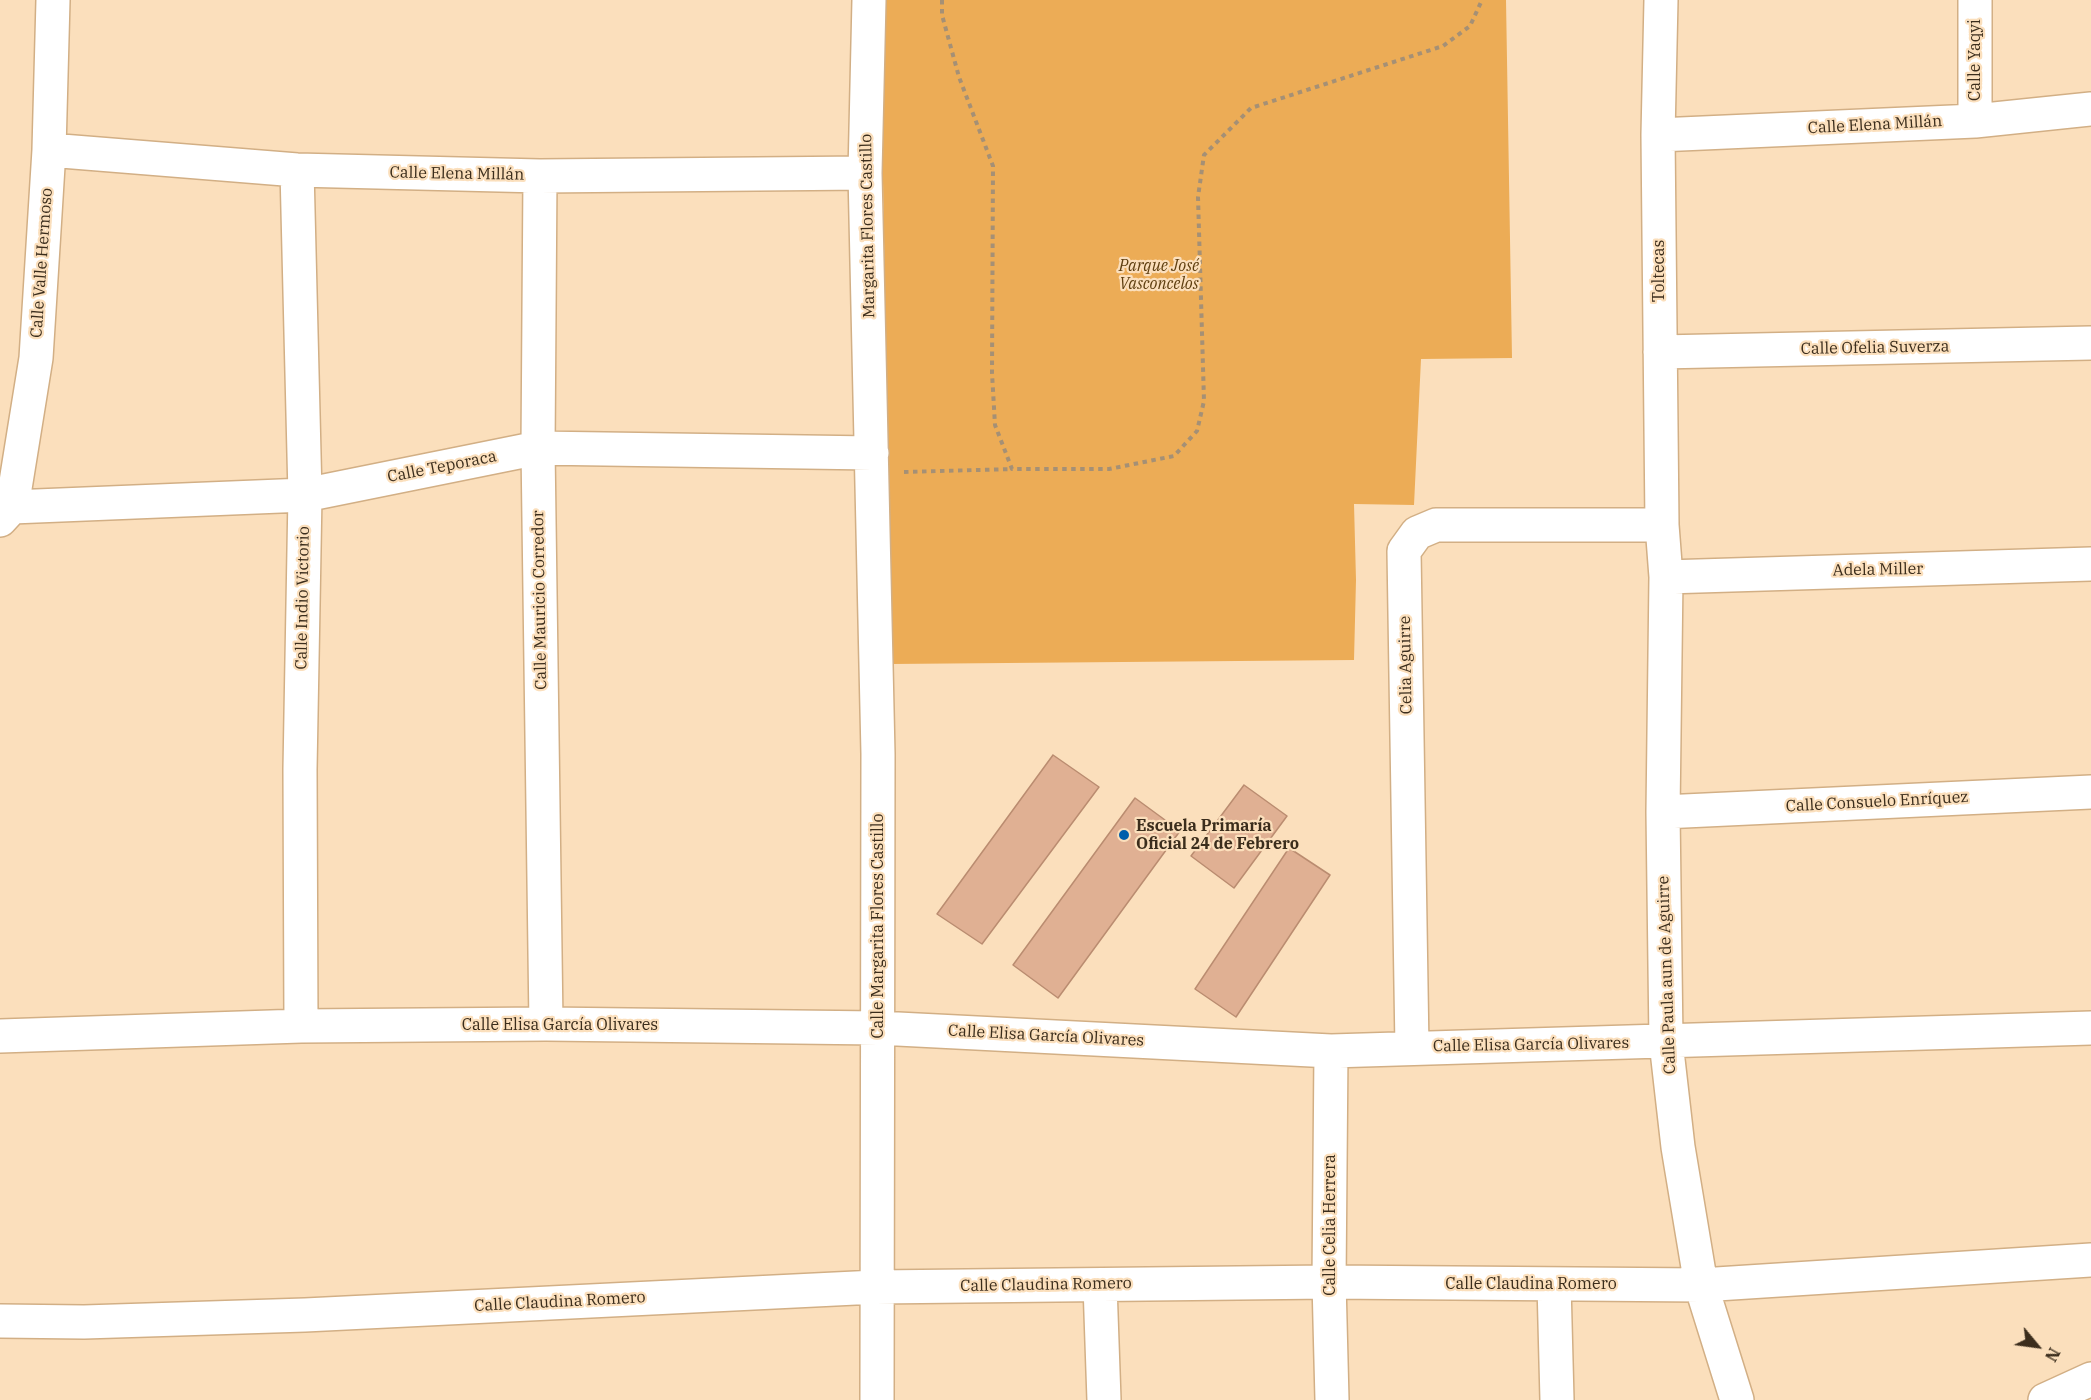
<!DOCTYPE html>
<meta charset="utf-8">
<style>
body{margin:0}
#map{position:relative;width:2091px;height:1400px;overflow:hidden;background:#fbdfbc;font-family:"IBM Plex Serif",serif}
canvas{display:block}
.north{position:absolute;left:2007px;top:1316px;width:60px;height:60px;-webkit-text-stroke:4px #fbdfbc;paint-order:stroke;rotate:119deg;font-size:16px;font-weight:700;line-height:24px;text-align:center;color:#3b2d1c}
.north::after{content:'';display:block;margin:auto;width:21px;height:27px;background:#3b2d1c;clip-path:polygon(50% 0,100% 100%,50% 72%,0 100%)}
</style>
<div id="map">
<canvas width="2091" height="1400"></canvas>
<div class="north">N</div>
</div>
<script>
const g = document.querySelector('canvas').getContext('2d');
g.lineJoin = 'round';
function fill(path, color) {
  g.fillStyle = color;
  g.fill(path, 'evenodd');
}
function shape(rows) {
  const path = new Path2D();
  for (const r of rows) {
    path.moveTo(r[0], r[1]);
    for (let i = 2; i < r.length; i += 2) path.lineTo(r[i], r[i + 1]);
  }
  return path;
}
function trace(path, color, width, dash) {
  g.strokeStyle = color;
  g.lineWidth = width;
  g.lineCap = dash ? 'butt' : 'round';
  g.setLineDash(dash || []);
  g.stroke(path);
}
function label(font, color, halo, rows, align = 'center') {
  g.font = font + ' "IBM Plex Serif",serif';
  g.lineWidth = 4.5;
  g.setLineDash([]);
  g.textBaseline = 'middle';
  g.strokeStyle = halo;
  g.fillStyle = color;
  for (const [text, x, y, turn = 0] of rows) {
    g.save();
    g.translate(x, y);
    g.rotate((+turn || 0) * Math.PI / 180);
    g.textAlign = isNaN(turn) ? turn : align;
    if (halo) g.strokeText(text, 0, 0);
    g.fillText(text, 0, 0);
    g.restore();
  }
}
const green = shape([
 [880,0,1506,0,1512,358,1421,359,1414,505,1354,504,1356,580,1354,660,891,664]
]);
const building = shape([
 [1053,755,1099,787,982,944,937,914,1053,755],
 [1244,785,1287,816,1234,888,1191,856,1244,785],
 [1135,798,1180,831,1058,998,1013,965,1135,798],
 [1289,848,1330,875,1236,1017,1195,989,1289,848]
]);
const path = shape([
 [942,0,942,15,959,77,993,166,992,373,995,425,1012,469,1109,469,1174,456,1197,431,1204,401,1198,197,1204,155,1251,108,1443,46,1470,26,1482,0],
 [904,472,1012,469]
]);
const minor = shape([
 [869,0,865,173,878,754,877,1400],
 [1661,0,1658,135,1662,525,1666,577,1663,812,1666,1042,1678,1147,1701,1285,1737,1400],
 [1975,121,1975,0],
 [1658,135,1975,121,2091,109],
 [49,150,297,170,540,176,865,173],
 [297,170,305,495,300,769,301,1026],
 [540,176,538,448,546,1024],
 [1660,352,2091,343],
 [12,507,305,495,538,448,872,453],
 [0,520,12,507,36,358,49,150,53,0],
 [1666,577,2091,564],
 [1663,812,2091,792],
 [0,1036,301,1026,546,1024,878,1028,1331,1051,2091,1028],
 [1412,1048,1404,551,1417,533,1436,525,1662,525],
 [1331,1051,1329,1282,1332,1400],
 [1554,1284,1557,1400],
 [1100,1285,1104,1400],
 [0,1321,84,1322,305,1315,876,1287,1329,1282,1701,1285,2091,1260],
 [2045,1400,2091,1379]
]);
const markers = [
 [1124,835,6,"#005eab"]
];
const streetNames = [
 ["Calle Yaqyi",1975,60,-90],
 ["Calle Elena Millán",1875,125,-3],
 ["Calle Elena Millán",457,174,1],
 ["Margarita Flores Castillo",868,226,-91],
 ["Calle Valle Hermoso",42,263,-86],
 ["Toltecas",1659,271,-90],
 ["Calle Ofelia Suverza",1875,348,-1],
 ["Calle Teporaca",442,467,-11],
 ["Adela Miller",1878,570,-1],
 ["Calle Indio Victorio",303,598,-89],
 ["Calle Mauricio Corredor",540,600,-91],
 ["Celia Aguirre",1406,665,-91],
 ["Calle Consuelo Enríquez",1877,802,-3],
 ["Calle Margarita Flores Castillo",878,926,-90],
 ["Calle Paula aun de Aguirre",1667,975,-92],
 ["Calle Elisa García Olivares",560,1025],
 ["Calle Elisa García Olivares",1046,1036,3],
 ["Calle Elisa García Olivares",1531,1045,-1],
 ["Calle Celia Herrera",1330,1225,-90],
 ["Calle Claudina Romero",1531,1284],
 ["Calle Claudina Romero",1046,1285,-1],
 ["Calle Claudina Romero",560,1302,-3]
];
const parkNames = [
 ["Parque José",1159,266],
 ["Vasconcelos",1159,284]
];
const poiNames = [
 ["Escuela Primaría",1136,826],
 ["Oficial 24 de Febrero",1136,844]
];
fill(green, '#ecac56');
fill(building, '#e0b093');
trace(building, '#ba8c70', 1.5);
trace(minor, '#d2af85', 36);
trace(path, '#a59075', 4, [4.5, 4.5]);
trace(minor, '#fff', 33);
for (const [x, y, r, color] of markers) {
  const dot = new Path2D();
  dot.arc(x, y, r, 0, 2 * Math.PI);
  g.fillStyle = color;
  g.fill(dot);
  trace(dot, '#fbdfbc', 2);
}
label('16px', '#3b2d1c', '#fbdfbc', streetNames);
label('italic 16px', '#5e3e0f', '#fbdfbc', parkNames);
label('bold 16px', '#3b2d1c', '#fbdfbc', poiNames, 'left');
</script>
